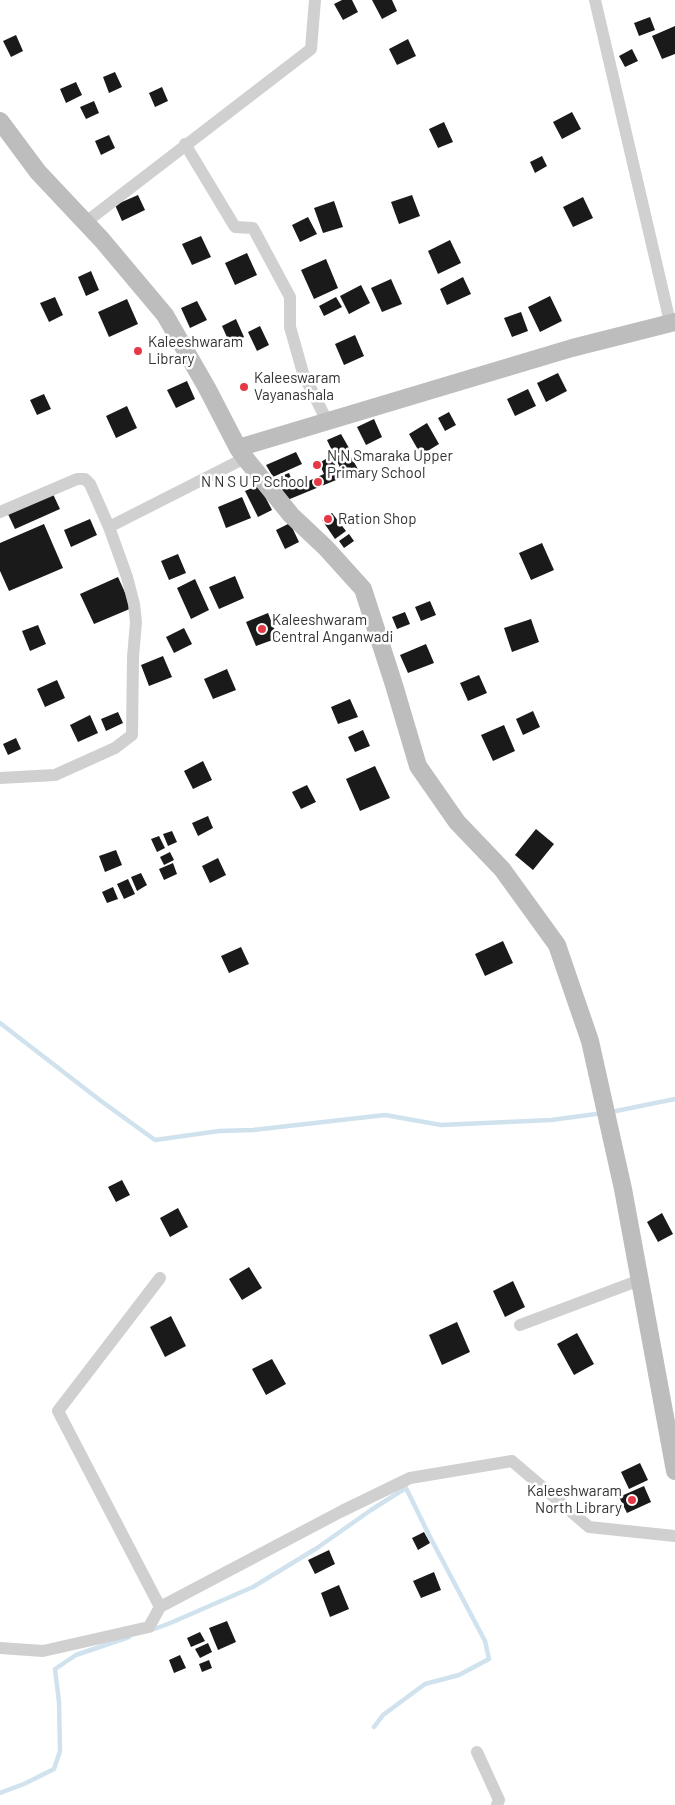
<!DOCTYPE html>
<style>
body{margin:0}
canvas{display:block;background:#fff}
</style>
<canvas width="675" height="1805"></canvas>
<script>
const g = document.querySelector('canvas').getContext('2d');
g.lineJoin = 'round';
function shape(rows) {
  const path = new Path2D();
  for (const r of rows) {
    path.moveTo(r[0], r[1]);
    for (let i = 2; i < r.length; i += 2) path.lineTo(r[i], r[i + 1]);
  }
  return path;
}
function trace(path, color, width, dash) {
  g.strokeStyle = color;
  g.lineWidth = width;
  g.lineCap = dash ? 'butt' : 'round';
  g.setLineDash(dash || []);
  g.stroke(path);
}
function fill(path, color) {
  g.fillStyle = color;
  g.fill(path, 'evenodd');
}
function label(font, color, halo, rows, align = 'center') {
  g.font = font + ' Barlow,sans-serif';
  g.lineWidth = 5;
  g.setLineDash([]);
  g.textBaseline = 'middle';
  g.strokeStyle = halo;
  g.fillStyle = color;
  for (const [text, x, y, turn = 0] of rows) {
    g.save();
    g.translate(x, y);
    g.rotate((+turn || 0) * Math.PI / 180);
    g.textAlign = isNaN(turn) ? turn : align;
    if (halo) g.strokeText(text, 0, 0);
    g.fillText(text, 0, 0);
    g.restore();
  }
}
const stream = shape([
 [0,1023,101,1101,155,1140,219,1131,253,1130,385,1115,441,1125,551,1120,596,1114],
 [616,1111,675,1099],
 [151,1630,168,1624,253,1587,317,1548,371,1510,406,1488,430,1537,485,1641,489,1659,459,1675,425,1684,383,1715,374,1727],
 [0,1793,24,1784,54,1769,60,1751,59,1702,55,1669,76,1655,129,1637]
]);
const building = shape([
 [342,0,352,0,358,12,343,20,334,4],
 [372,0,392,0,397,11,382,19],
 [650,17,655,30,639,36,634,23],
 [675,26,675,54,662,59,652,36],
 [16,35,23,51,11,57,3,41],
 [408,39,416,56,397,65,389,49],
 [632,49,638,61,625,67,619,56],
 [115,72,122,87,109,93,103,77],
 [76,82,82,95,66,103,60,89],
 [162,87,168,101,155,107,149,93],
 [94,101,99,113,86,119,80,107],
 [572,112,581,129,562,139,553,122],
 [444,122,453,142,438,148,429,129],
 [109,135,115,148,101,155,95,141],
 [542,156,547,166,535,173,530,162],
 [138,195,145,210,122,221,115,205],
 [412,195,420,216,399,224,391,202],
 [583,197,593,218,573,227,563,207],
 [334,201,343,227,323,233,314,208],
 [308,217,317,234,300,242,292,225],
 [201,236,211,257,192,265,182,244],
 [450,240,461,263,438,274,428,251],
 [247,253,257,275,235,285,225,263],
 [326,259,338,288,314,299,301,270],
 [91,271,99,290,86,296,78,277],
 [463,277,471,294,447,305,440,289],
 [391,279,402,304,382,312,371,288],
 [361,285,370,303,349,314,340,296],
 [550,296,562,321,540,332,528,307],
 [55,297,63,315,49,322,40,303],
 [336,297,342,307,324,316,319,306],
 [127,299,138,324,109,337,98,312],
 [197,301,207,320,190,328,181,308],
 [521,312,528,331,512,337,504,318],
 [236,319,244,337,230,344,222,326],
 [260,326,269,345,257,351,248,332],
 [355,335,364,356,344,365,335,344],
 [558,373,567,391,546,402,537,383],
 [187,381,195,399,176,408,167,390],
 [528,389,536,406,515,416,507,399],
 [44,394,51,409,37,415,30,400],
 [127,406,137,428,116,438,106,416],
 [449,412,456,425,445,431,438,418],
 [374,419,382,437,366,445,357,427],
 [427,423,439,444,421,455,409,434],
 [341,434,349,448,334,455,327,440],
 [348,451,360,473,345,478,335,457],
 [296,452,302,464,273,477,266,465],
 [331,456,341,478,285,501,276,478,289,473,295,487,324,474,319,463],
 [259,485,272,510,258,517,245,491],
 [52,492,60,509,15,529,7,512],
 [242,497,251,518,226,528,218,507],
 [332,513,346,531,335,539,322,520],
 [90,519,97,535,71,547,64,530],
 [290,523,299,542,285,549,276,530],
 [44,524,63,568,9,591,0,571,0,543],
 [349,534,354,541,344,548,339,541],
 [542,543,554,570,531,580,519,553],
 [178,554,186,573,169,580,161,561],
 [235,576,244,598,219,609,209,587],
 [118,577,132,608,94,624,80,594],
 [195,579,209,610,191,619,177,588],
 [430,601,436,615,421,621,415,607],
 [405,612,410,624,397,629,392,617],
 [268,613,278,638,256,646,246,622],
 [531,619,539,642,512,652,504,628],
 [38,625,46,644,30,651,22,631],
 [184,628,192,644,174,653,166,637],
 [426,644,434,663,408,673,400,655],
 [163,656,172,677,149,686,141,665],
 [227,669,236,690,213,699,204,679],
 [479,675,487,693,468,701,460,683],
 [57,680,65,698,45,707,37,689],
 [350,699,358,717,338,724,331,707],
 [533,711,540,727,523,735,516,719],
 [118,712,123,723,106,731,101,719],
 [90,715,98,733,78,742,70,725],
 [504,725,515,751,493,761,481,735],
 [363,730,370,746,355,752,348,737],
 [16,738,21,749,8,755,3,744],
 [203,761,212,780,193,789,184,771],
 [375,766,390,798,360,811,346,779],
 [307,785,316,802,301,809,292,792],
 [208,816,213,828,198,836,192,823],
 [536,829,554,844,533,870,515,855],
 [172,831,177,842,168,846,163,834],
 [159,836,165,848,157,852,151,839],
 [116,850,122,865,105,872,99,856],
 [170,852,174,860,164,865,160,857],
 [218,858,226,875,210,883,202,866],
 [173,863,177,874,164,880,159,869],
 [141,873,147,885,137,891,131,877],
 [128,879,135,894,124,899,117,884],
 [113,887,118,899,107,903,102,892],
 [503,941,513,963,485,976,475,954],
 [241,947,249,964,229,973,221,956],
 [122,1180,130,1195,116,1202,108,1187],
 [178,1208,188,1227,170,1237,160,1218],
 [662,1213,673,1234,658,1242,647,1222],
 [249,1267,262,1288,242,1300,229,1279],
 [513,1281,525,1307,505,1317,493,1291],
 [171,1316,186,1346,165,1357,150,1327],
 [457,1322,470,1352,442,1365,429,1335],
 [577,1333,594,1364,574,1375,557,1344],
 [272,1359,286,1384,266,1395,252,1369],
 [640,1463,648,1480,629,1489,621,1472],
 [644,1486,651,1502,627,1513,619,1497],
 [424,1532,430,1543,418,1550,412,1538],
 [329,1550,335,1564,315,1574,308,1560],
 [434,1572,441,1590,421,1598,413,1581],
 [339,1585,349,1609,330,1617,321,1593],
 [227,1621,236,1642,218,1650,209,1628],
 [200,1632,205,1641,191,1647,187,1638],
 [208,1643,212,1652,200,1658,195,1649],
 [180,1655,186,1668,174,1673,169,1660],
 [209,1660,212,1668,202,1672,199,1664]
]);
const street = shape([
 [595,0,670,322],
 [185,144,235,227,253,228,290,297,290,327,303,373,327,421],
 [86,222,311,49,315,0],
 [0,512,77,479,85,479,90,484,109,527,245,458],
 [0,778,55,775,115,748,132,735,133,657,136,622,134,604,127,577,109,527],
 [520,1325,640,1280],
 [160,1607,58,1411,160,1278],
 [0,1648,43,1651,149,1627,160,1607,342,1511,410,1478,512,1461,589,1527,675,1536],
 [477,1752,499,1800,497,1805]
]);
const secondary = shape([
 [0,121,38,172,102,240,165,315,207,388,238,448,245,458,291,515,326,548,363,589,394,685,418,766,457,822,502,869,557,945,590,1041,623,1189,675,1471],
 [238,448,572,348,675,322]
]);
const markers = [
 [138,351,5,"#e63946"],
 [244,387,5,"#e63946"],
 [317,465,5,"#e63946"],
 [318,482,5,"#e63946"],
 [328,519,5,"#e63946"],
 [262,629,5,"#e63946"],
 [632,1500,5,"#e63946"]
];
const poiNames = [
 ["Kaleeshwaram",148,342],
 ["Library",148,359],
 ["Kaleeswaram",254,378],
 ["Vayanashala",254,395],
 ["N N Smaraka Upper",327,456],
 ["Primary School",327,473],
 ["N N S U P School",308,482,"right"],
 ["Ration Shop",338,519],
 ["Kaleeshwaram",272,620],
 ["Central Anganwadi",272,637],
 ["Kaleeshwaram",622,1491,"right"],
 ["North Library",622,1508,"right"]
];
trace(stream, '#cfe2ee', 4.5);
fill(building, '#1a1a1a');
trace(street, '#d0d0d0', 12);
trace(secondary, '#bdbdbd', 18);
for (const [x, y, r, color] of markers) {
  const dot = new Path2D();
  dot.arc(x, y, r, 0, 2 * Math.PI);
  g.fillStyle = color;
  g.fill(dot);
  trace(dot, '#fff', 2);
}
label('15px', '#333', '#fff', poiNames, 'left');
</script>
